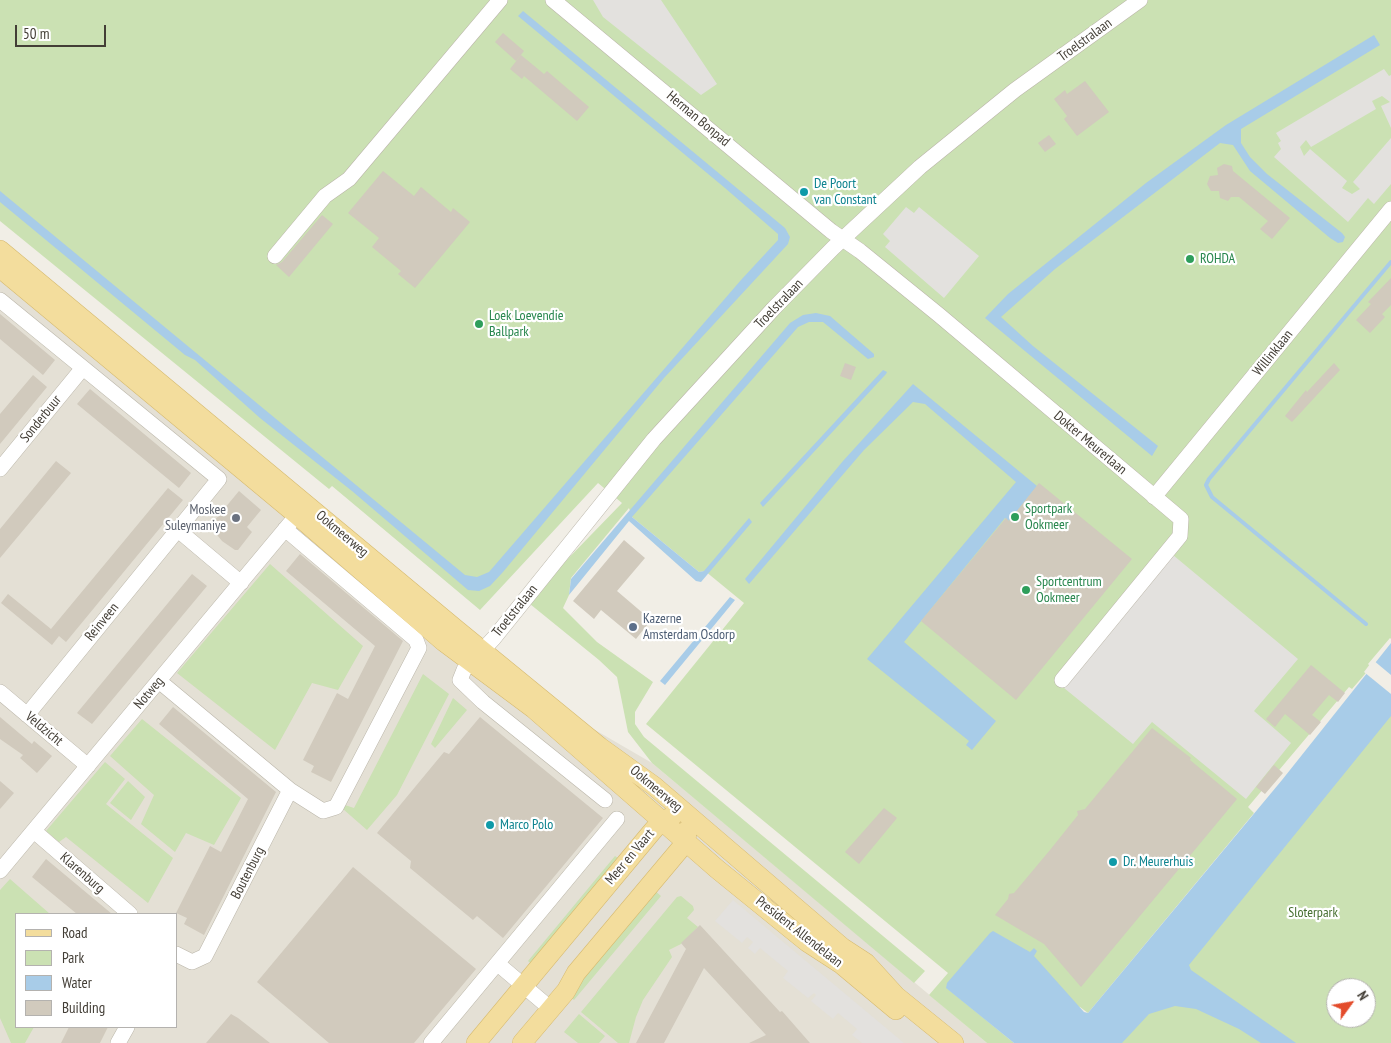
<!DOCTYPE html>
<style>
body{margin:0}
#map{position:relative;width:1391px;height:1043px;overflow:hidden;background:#f1eee6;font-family:"PT Sans Narrow",sans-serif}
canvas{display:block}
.legend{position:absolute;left:15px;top:913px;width:162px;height:115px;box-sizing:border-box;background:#fff;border:1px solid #b4b2af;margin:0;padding:6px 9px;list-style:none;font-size:15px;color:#433e36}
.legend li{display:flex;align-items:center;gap:10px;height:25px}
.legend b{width:25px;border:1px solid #b4b2af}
.north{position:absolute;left:1326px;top:978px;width:50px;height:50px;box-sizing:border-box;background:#fff;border:1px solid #b4b2af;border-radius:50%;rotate:58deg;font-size:14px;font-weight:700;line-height:20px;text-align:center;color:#433e36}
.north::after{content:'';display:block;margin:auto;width:18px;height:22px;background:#e34c2b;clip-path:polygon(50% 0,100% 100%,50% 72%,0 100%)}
.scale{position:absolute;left:15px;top:25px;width:91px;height:22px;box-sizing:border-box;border:2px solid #433e36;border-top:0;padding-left:6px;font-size:15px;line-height:18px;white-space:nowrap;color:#433e36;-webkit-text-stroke:4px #fff;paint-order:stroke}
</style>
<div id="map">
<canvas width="1391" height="1043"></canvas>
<ul class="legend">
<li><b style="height:6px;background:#f3dd9d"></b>Road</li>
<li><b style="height:14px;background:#cbe1b3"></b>Park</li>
<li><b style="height:14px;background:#a8cce8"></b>Water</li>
<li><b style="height:14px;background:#d1cabd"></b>Building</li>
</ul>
<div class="north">N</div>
<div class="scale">50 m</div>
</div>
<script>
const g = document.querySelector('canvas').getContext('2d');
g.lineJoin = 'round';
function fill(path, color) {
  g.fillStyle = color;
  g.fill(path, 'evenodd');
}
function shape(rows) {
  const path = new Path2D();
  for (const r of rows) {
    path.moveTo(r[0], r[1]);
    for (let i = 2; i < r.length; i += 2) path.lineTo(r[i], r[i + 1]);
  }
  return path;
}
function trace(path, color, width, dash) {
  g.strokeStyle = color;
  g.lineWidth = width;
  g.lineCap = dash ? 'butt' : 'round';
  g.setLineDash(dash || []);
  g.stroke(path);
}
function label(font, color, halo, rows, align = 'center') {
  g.font = font + ' "PT Sans Narrow",sans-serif';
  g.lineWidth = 4.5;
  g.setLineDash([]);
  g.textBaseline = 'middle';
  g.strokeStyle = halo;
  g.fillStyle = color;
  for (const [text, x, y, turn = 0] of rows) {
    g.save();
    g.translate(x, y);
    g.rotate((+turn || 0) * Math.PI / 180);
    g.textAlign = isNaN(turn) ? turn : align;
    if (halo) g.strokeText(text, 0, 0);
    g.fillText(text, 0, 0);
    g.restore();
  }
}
const residential = shape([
 [0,272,414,625,652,763,987,1043,0,1043],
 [16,914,176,914,176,1027,16,1027]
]);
const green = shape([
 [0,0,1391,0,1391,639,1390,638,1368,664,1371,667,1352,689,1349,687,1248,807,1254,813,1088,1013,1080,1007,947,988,1014,1043,987,1043,929,995,948,973,646,724,744,603,705,571,699,572,632,517,629,508,571,578,569,595,563,608,597,642,653,682,635,712,635,724,644,737,925,971,914,983,652,763,628,732,617,677,599,660,530,604,556,571,622,503,598,483,480,610,332,486,329,489,0,221],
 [270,564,363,646,338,690,312,683,275,750,177,673],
 [423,674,449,694,397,795,367,830,343,809,345,805,354,808],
 [453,698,467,710,435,748,431,744],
 [1391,699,1391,1043,1102,1043],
 [1336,988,1366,988,1366,1018,1336,1018],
 [142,719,241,798,214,845,186,833,175,852,141,824,154,795,110,756],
 [105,762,125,779,106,804,173,858,148,903,66,837,59,842,46,831],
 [128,781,145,797,131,820,110,803],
 [615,856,622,861,535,967,528,961],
 [10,879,50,914,16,914,16,1027,34,1027,25,1043,11,1043,0,1018,0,890],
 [654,890,661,896,574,1000,567,994],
 [681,896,693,906,694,910,687,918,698,927,681,944,669,950,672,957,643,1000,636,1017,629,1043,618,1043,581,1012,677,897],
 [579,1014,605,1036,599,1043,578,1043,564,1032]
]);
const parking = shape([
 [593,0,661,0,717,84,701,95,603,17],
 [1384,69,1389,76,1391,75,1391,128,1381,106,1390,102,1382,96,1372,101,1376,109,1311,147,1306,140,1300,147,1304,156,1310,149,1347,181,1342,188,1352,194,1360,189,1353,182,1391,138,1391,184,1374,204,1368,198,1348,222,1274,157,1281,149,1278,143,1281,141,1276,133],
 [906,207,914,213,919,207,979,256,944,298,885,247,890,241,883,234],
 [1173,555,1298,659,1254,711,1291,743,1246,799,1152,722,1133,744,1064,688],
 [733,900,904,1043,862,1043,852,1035,857,1029,838,1013,833,1019,811,1001,816,995,814,993,808,998,783,978,788,971,760,948,755,954,748,948,753,942,747,937,742,943,715,921]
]);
const water = shape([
 [523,11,785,228,790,237,788,244,664,378,503,572,490,586,479,591,468,590,352,491,260,418,195,360,185,355,0,202,0,191,465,575,477,577,489,572,741,280,778,240,778,234,725,188,518,16],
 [1374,35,1380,45,1241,129,1241,143,1250,157,1267,174,1342,233,1345,237,1343,242,1338,243,1330,238,1250,171,1233,145,1220,143,1055,269,1001,317,1033,346,1158,446,1152,456,985,318,1008,294,1146,183,1226,125],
 [816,313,830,316,874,354,874,357,868,359,823,322,809,322,798,327,632,517,699,572,704,571,749,518,752,522,701,582,696,581,629,521,569,595,571,579,790,323,803,315],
 [883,370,887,372,886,374,763,507,760,503],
 [913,384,1037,486,1009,521,1005,518,904,642,996,721,972,750,966,745,969,741,867,659,1016,482,925,404,913,402,864,450,749,584,745,579,843,461],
 [730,597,735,600,665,685,660,681],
 [1391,643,1391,716,1189,965,1191,970,1296,1043,1261,1043,1239,1029,1196,1009,1175,1006,1149,1014,1122,1043,1014,1043,946,988,947,983,990,933,993,931,1030,952,1034,948,1037,951,1034,956,1084,1012,1088,1013,1282,780]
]);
const pier = shape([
 [1373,660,1391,675,1391,694,1364,672]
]);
const stream = shape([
 [1366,624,1212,497,1206,485,1209,479,1391,262]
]);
const building = shape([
 [503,33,524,51,516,61,495,42],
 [521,55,544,74,547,71,589,107,577,121,524,76,522,79,510,69],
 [1085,81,1109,112,1077,136,1064,119,1067,116,1054,99,1065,90,1067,94],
 [1049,135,1056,144,1045,152,1038,143],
 [1224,164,1232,166,1233,171,1290,218,1272,239,1260,229,1268,221,1239,197,1231,197,1228,201,1220,198,1219,191,1211,191,1207,184,1210,176,1218,175,1217,168],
 [383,171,414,196,421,187,451,212,453,208,470,222,415,288,398,274,401,271,372,247,379,238,348,213],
 [322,215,333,224,289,277,276,265,282,262],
 [1391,278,1391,305,1382,314,1385,317,1370,333,1356,320,1371,304,1368,302],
 [0,314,55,360,43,375,0,339],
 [845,363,856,367,851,380,840,376],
 [1334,363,1340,370,1292,422,1285,416,1306,390,1307,392],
 [33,375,47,387,0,444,0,414],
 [90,389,191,473,179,488,77,404],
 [56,461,71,473,0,558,0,529],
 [1039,483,1132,559,1016,700,921,621,1006,518,1009,521],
 [168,488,183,500,66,642,59,636,52,645,1,603,8,594,51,629],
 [239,491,261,510,247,527,252,532,238,550,235,550,222,541,210,526],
 [624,540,645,558,617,591,651,620,636,639,601,610,594,619,573,601],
 [300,554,403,641,331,782,311,772,314,766,303,760,337,693,348,699,375,646,286,571],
 [192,574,207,586,92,724,77,713],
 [1311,665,1345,693,1338,702,1329,695,1312,715,1321,722,1310,735,1285,714,1275,727,1266,719],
 [173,707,276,792,204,935,184,924,187,918,176,913,210,846,221,852,248,799,159,724],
 [0,717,32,744,34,741,52,756,37,773,20,758,23,755,0,739],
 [480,717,603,818,503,938,477,916,473,920,410,868,411,861,377,833,444,752,449,754],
 [1152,728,1191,758,1190,760,1237,799,1081,987,1044,944,995,915,1008,899,1009,894,1014,893,1050,850,1078,815,1077,811,1085,809],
 [1274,765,1283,773,1265,794,1256,787],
 [0,781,14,793,0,809],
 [884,808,897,818,859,864,845,852],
 [46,859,112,914,77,914,32,877],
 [353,867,476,969,414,1043,329,1043,257,982],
 [700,925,780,1012,782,1011,810,1043,749,1043,766,1035,704,968,664,1043,636,1043,686,949,681,943],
 [231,1014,238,1018,270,1043,206,1043],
 [69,1027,108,1027,100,1043,61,1043]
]);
const minor = shape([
 [553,0,831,231,860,251,939,315,1181,519,1180,536,1062,680],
 [275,256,325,196,349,179,500,0],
 [0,300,219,479,27,715],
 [0,469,82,369],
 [1154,497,1391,209],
 [285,529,416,640,419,648,336,807,323,811,290,790],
 [178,530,241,583],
 [159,681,290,790,205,956,192,962,176,954],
 [0,692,88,766],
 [605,800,483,702,460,680,464,670,494,638,654,439,774,308,833,248,920,167,1015,90,1140,0],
 [34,831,130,914],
 [0,871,297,515],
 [498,964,551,1009],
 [118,1043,127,1027],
 [431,1043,617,819]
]);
const major = shape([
 [0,250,457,630,600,747,654,786,843,948,866,963,896,996,954,1043],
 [0,268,297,515,444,642,534,709,717,869,807,942,841,964,896,1010],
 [476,1043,650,834,662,820,672,817],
 [522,1043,566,991,576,973,686,842,687,830]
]);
const markers = [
 [804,192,5,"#0f9aa8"],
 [1190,259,5,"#2e9e5b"],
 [479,324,5,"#2e9e5b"],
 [1015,517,5,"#2e9e5b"],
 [236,518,5,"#6b7280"],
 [1026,590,5,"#2e9e5b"],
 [633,627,5,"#5c6f8a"],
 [490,825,5,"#0f9aa8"],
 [1113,862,5,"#0f9aa8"]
];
const streetNames = [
 ["Troelstralaan",1085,40,-36],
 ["Herman Bonpad",698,119,40],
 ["Troelstralaan",779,304,-46],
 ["Willinklaan",1273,353,-51],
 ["Sonderbuur",41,419,-51],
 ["Dokter Meurerlaan",1090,443,40],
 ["Ookmeerweg",342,534,40],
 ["Troelstralaan",515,611,-51],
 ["Reinveen",102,622,-51],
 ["Notweg",149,693,-50],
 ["Veldzicht",44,729,40],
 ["Ookmeerweg",656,789,40],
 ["Meer en Vaart",630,857,-50],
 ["Klarenburg",82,873,41],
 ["Boutenburg",248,873,-63],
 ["President Allendelaan",799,932,38]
];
const cultureNames = [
 ["De Poort",814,184],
 ["van Constant",814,200],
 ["Marco Polo",500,825],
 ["Dr. Meurerhuis",1123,862]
];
const leisureNames = [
 ["ROHDA",1200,259],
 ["Loek Loevendie",489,316],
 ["Ballpark",489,332],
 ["Sportpark",1025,509],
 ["Ookmeer",1025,525],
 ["Sportcentrum",1036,582],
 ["Ookmeer",1036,598]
];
const worshipNames = [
 ["Moskee",226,510],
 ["Suleymaniye",226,526]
];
const serviceNames = [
 ["Kazerne",643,619],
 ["Amsterdam Osdorp",643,635]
];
const parkNames = [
 ["Sloterpark",1313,913]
];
fill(residential, '#e4e0d5');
fill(green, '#cbe1b3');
fill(parking, '#e3e1de');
fill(water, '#a8cce8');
fill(pier, '#f1eee6');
trace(stream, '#a8cce8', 4);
fill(building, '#d1cabd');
trace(minor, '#bbb6aa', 16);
trace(major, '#d6ba6f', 20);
trace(minor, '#fff', 15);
trace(major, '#f3dd9d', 19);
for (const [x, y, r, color] of markers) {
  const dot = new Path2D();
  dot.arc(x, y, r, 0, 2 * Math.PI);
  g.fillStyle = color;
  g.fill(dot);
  trace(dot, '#fff', 2);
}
label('14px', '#433e36', '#fff', streetNames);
label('14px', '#0d838f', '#fff', cultureNames, 'left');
label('14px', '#27864d', '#fff', leisureNames, 'left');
label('14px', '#5b616d', '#fff', worshipNames, 'right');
label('14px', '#4e5e75', '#fff', serviceNames, 'left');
label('14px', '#466e30', '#fff', parkNames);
</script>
